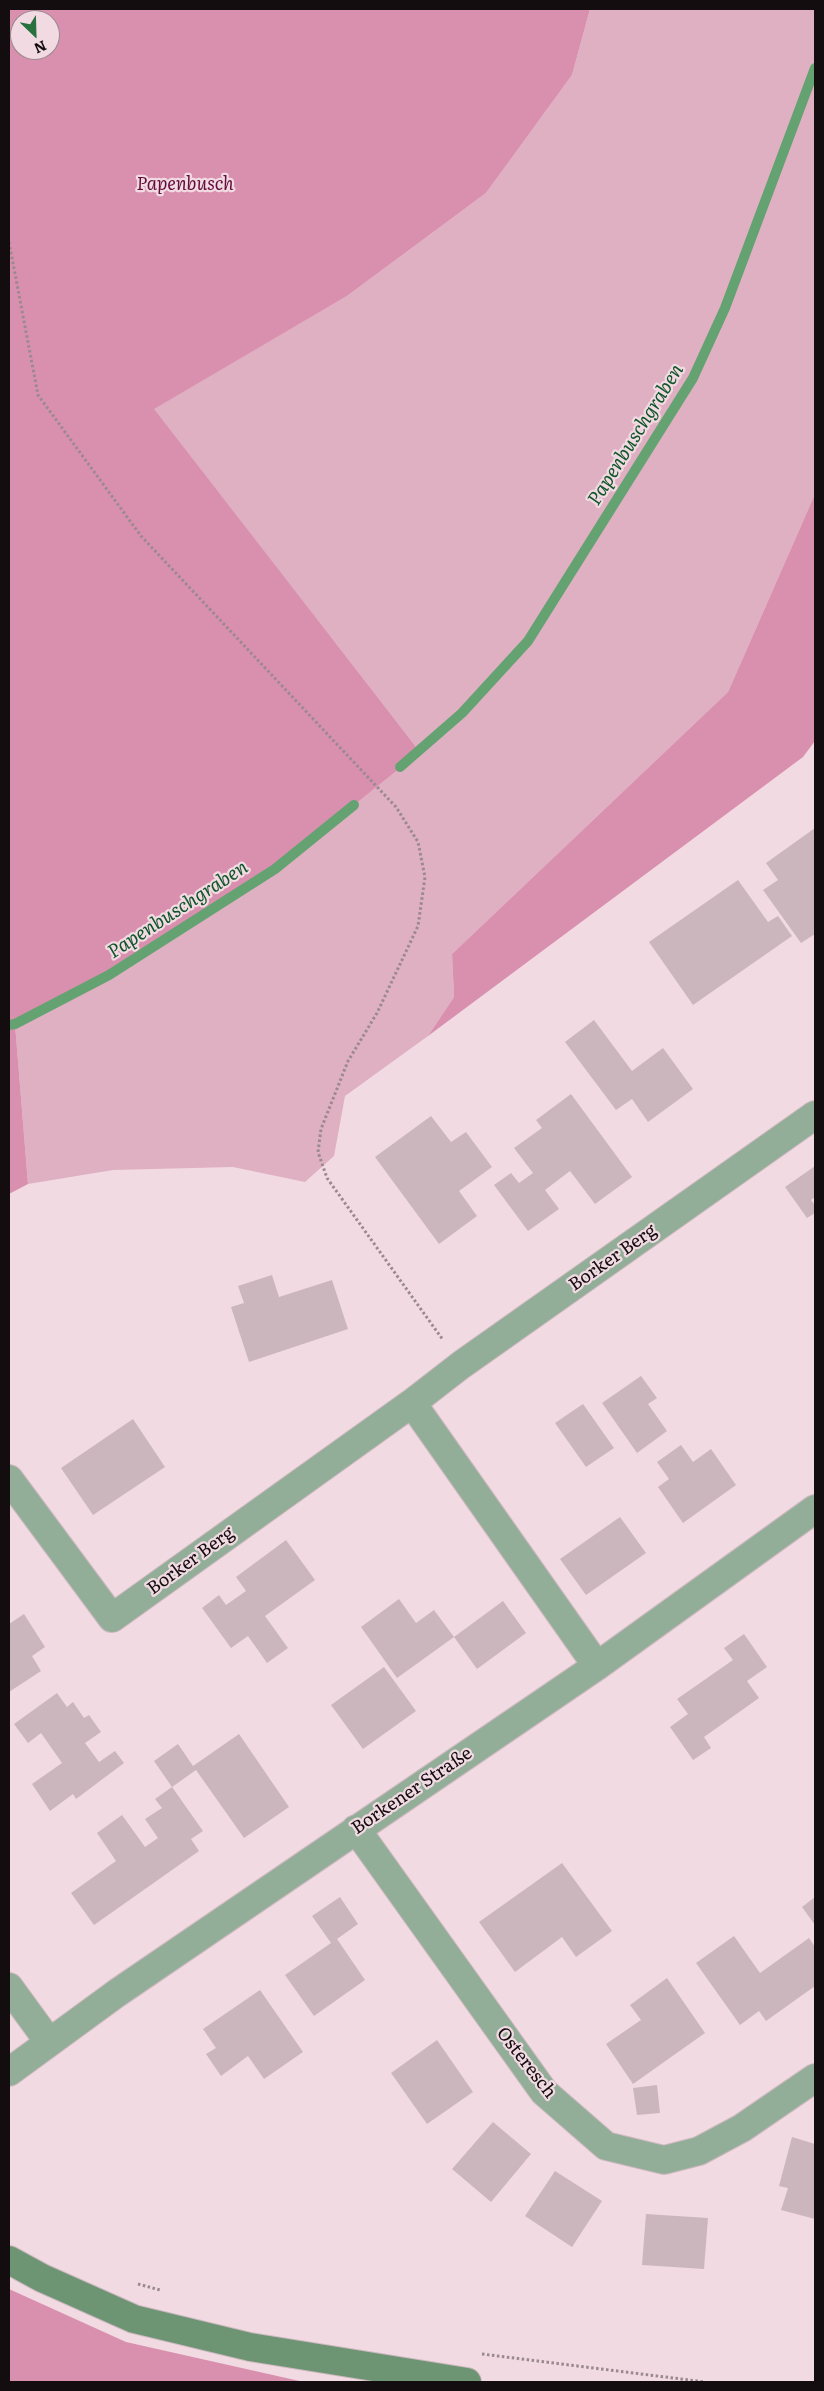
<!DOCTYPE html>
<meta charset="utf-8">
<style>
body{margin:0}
#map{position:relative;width:824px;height:2391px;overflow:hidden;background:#f1dae2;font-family:Literata,serif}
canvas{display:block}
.frame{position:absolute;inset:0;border:10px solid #140d10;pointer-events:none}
.north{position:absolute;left:10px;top:10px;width:50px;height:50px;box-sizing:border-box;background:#f1dae2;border:1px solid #99888e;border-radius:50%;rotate:156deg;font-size:14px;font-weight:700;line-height:20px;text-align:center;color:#140d10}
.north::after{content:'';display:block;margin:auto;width:18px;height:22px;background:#28703d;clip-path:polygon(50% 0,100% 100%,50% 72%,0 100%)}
</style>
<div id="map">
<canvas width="824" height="2391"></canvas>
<div class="frame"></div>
<div class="north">N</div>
</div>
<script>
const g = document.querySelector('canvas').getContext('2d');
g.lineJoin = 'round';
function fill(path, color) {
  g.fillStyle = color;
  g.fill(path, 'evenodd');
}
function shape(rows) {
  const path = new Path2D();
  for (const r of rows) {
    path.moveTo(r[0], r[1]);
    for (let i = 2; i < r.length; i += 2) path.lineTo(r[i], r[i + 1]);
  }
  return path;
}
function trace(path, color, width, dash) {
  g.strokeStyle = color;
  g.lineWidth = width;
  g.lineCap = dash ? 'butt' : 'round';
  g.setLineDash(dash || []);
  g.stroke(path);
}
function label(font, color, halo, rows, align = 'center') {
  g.font = font + ' Literata,serif';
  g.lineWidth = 4.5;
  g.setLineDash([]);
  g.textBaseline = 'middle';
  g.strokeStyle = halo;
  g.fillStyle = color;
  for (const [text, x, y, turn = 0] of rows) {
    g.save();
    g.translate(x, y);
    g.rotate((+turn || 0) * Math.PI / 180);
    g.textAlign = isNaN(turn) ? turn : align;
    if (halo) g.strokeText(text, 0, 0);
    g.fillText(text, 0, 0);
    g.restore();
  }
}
const green = shape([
 [590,9,815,9,815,494,728,692,452,954,454,997,428,1036,345,1096,334,1156,305,1182,233,1167,113,1170,28,1184,15,1024,109,975,275,869,420,752,153,409,347,296,486,193,572,75]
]);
const forest = shape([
 [9,9,590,9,572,75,486,193,347,296,154,409,420,752,275,869,109,975,15,1024,28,1184,9,1194],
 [20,20,50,20,50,50,20,50],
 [815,494,815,741,803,757,428,1036,454,997,452,954,728,692],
 [9,2289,126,2342,304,2382,9,2382]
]);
const stream = shape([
 [400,767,462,713,528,641,693,378,725,308,815,68],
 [9,1025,15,1024,109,975,275,869,354,805]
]);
const building = shape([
 [815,828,815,934,801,943,763,890,778,880,766,863],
 [738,880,768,922,778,916,792,936,693,1005,649,942],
 [594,1020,632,1071,663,1048,693,1089,648,1122,632,1099,616,1110,565,1042],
 [571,1094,632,1177,595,1204,570,1171,545,1190,559,1209,528,1231,494,1185,511,1173,519,1183,533,1173,514,1148,542,1128,536,1120],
 [431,1116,451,1142,466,1132,492,1167,459,1191,477,1216,439,1244,375,1157],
 [815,1166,815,1197,811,1200,815,1205,815,1213,807,1218,785,1187],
 [272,1275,279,1297,332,1280,348,1329,249,1362,231,1307,244,1303,238,1286],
 [641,1376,657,1398,648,1404,667,1431,637,1453,602,1403],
 [583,1404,614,1448,586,1467,555,1423],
 [133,1419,165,1467,93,1515,61,1468],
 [681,1445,693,1462,711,1449,736,1485,683,1523,658,1487,669,1479,657,1462],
 [620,1517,646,1553,586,1595,560,1559],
 [286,1540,315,1580,265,1616,288,1648,267,1663,248,1636,231,1648,202,1608,219,1595,226,1605,246,1591,236,1577],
 [399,1599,416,1623,434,1610,454,1637,397,1678,361,1627],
 [503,1601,526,1633,477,1669,454,1637],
 [24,1614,45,1647,32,1656,41,1671,9,1692,9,1624],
 [744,1634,767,1667,747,1681,759,1698,704,1737,711,1748,693,1760,670,1727,688,1714,677,1699,733,1660,724,1648],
 [384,1667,416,1711,363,1749,331,1705],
 [57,1693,67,1707,73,1702,84,1718,89,1715,101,1732,85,1743,99,1762,115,1751,124,1763,76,1799,73,1794,50,1811,32,1784,62,1763,41,1733,28,1743,14,1724],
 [239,1734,289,1807,244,1838,196,1770,172,1787,154,1761,178,1744,193,1766],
 [172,1787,203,1831,191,1839,199,1851,94,1925,71,1893,116,1861,97,1833,122,1815,145,1847,158,1838,145,1819,162,1808,155,1799],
 [562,1863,612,1931,576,1957,562,1937,515,1972,479,1922],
 [340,1897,358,1924,337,1939,365,1980,314,2016,285,1975,331,1943,312,1916],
 [815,1897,815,1925,802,1907],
 [734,1936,760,1973,809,1938,815,1947,815,1986,766,2021,759,2011,740,2025,696,1963],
 [667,1978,705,2033,633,2084,606,2044,641,2020,630,2005],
 [260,1990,303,2052,264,2079,248,2056,221,2076,206,2054,216,2048,203,2029],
 [437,2040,473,2092,427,2124,391,2073],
 [657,2085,660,2113,637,2115,633,2088],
 [493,2122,531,2154,491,2202,452,2169],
 [792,2137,815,2144,815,2219,781,2210,788,2188,779,2186],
 [555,2171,602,2201,572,2247,525,2216],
 [646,2214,708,2218,704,2269,642,2265]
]);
const path = shape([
 [9,242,38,395,141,536,396,807,418,842,425,877,418,926,377,1013,348,1061,321,1129,318,1152,327,1178,443,1340],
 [138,2284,160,2290],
 [482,2354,705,2382]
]);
const street = shape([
 [412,1403,597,1666],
 [9,1479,112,1618,412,1403,461,1365,815,1115],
 [356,1829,544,2092,606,2146,664,2160,699,2151,742,2128,815,2078],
 [9,1987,49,2042],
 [9,2072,117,1993,597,1666,815,1509]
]);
const secondary = shape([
 [9,2260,42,2278,134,2319,250,2347,467,2382]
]);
const parkNames = [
 ["Papenbusch",185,185]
];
const streetNames = [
 ["Borker Berg",613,1258,-35],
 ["Borker Berg",191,1561,-36],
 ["Borkener Straße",412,1791,-34],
 ["Osteresch",526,2063,52]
];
const waterNames = [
 ["Papenbuschgraben",636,435,-58],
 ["Papenbuschgraben",178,910,-33]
];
fill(green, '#dfafc2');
fill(forest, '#d990ae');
trace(stream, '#65a272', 10);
fill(building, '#ccb6be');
trace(street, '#ceb9c0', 30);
trace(secondary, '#ceb9c0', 30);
trace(path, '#9a898f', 3, [2.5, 2.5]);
trace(street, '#93ae98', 28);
trace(secondary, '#6d9574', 28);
label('italic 18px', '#630d3c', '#f1dae2', parkNames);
label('18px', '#140d10', '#f1dae2', streetNames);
label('italic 19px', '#0e5528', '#f1dae2', waterNames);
</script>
